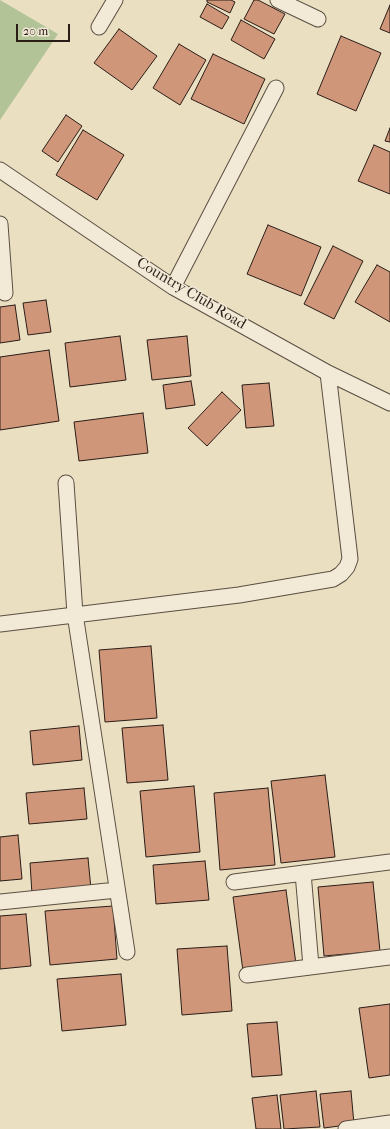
<!DOCTYPE html>
<style>
body{margin:0}
#map{position:relative;width:390px;height:1129px;overflow:hidden;background:#ebdfc1;font-family:"IM FELL French Canon",serif}
canvas{display:block}
.scale{position:absolute;left:16px;top:24px;width:54px;height:18px;box-sizing:border-box;border:2px solid #2a1d18;border-top:0;padding-left:5px;font-size:12px;line-height:14px;white-space:nowrap;color:#2a1d18;-webkit-text-stroke:3px #f2ead7;paint-order:stroke}
</style>
<div id="map">
<canvas width="390" height="1129"></canvas>
<div class="scale">20 m</div>
</div>
<script>
const g = document.querySelector('canvas').getContext('2d');
g.lineJoin = 'round';
function fill(path, color) {
  g.fillStyle = color;
  g.fill(path, 'evenodd');
}
function shape(rows) {
  const path = new Path2D();
  for (const r of rows) {
    path.moveTo(r[0], r[1]);
    for (let i = 2; i < r.length; i += 2) path.lineTo(r[i], r[i + 1]);
  }
  return path;
}
function trace(path, color, width, dash) {
  g.strokeStyle = color;
  g.lineWidth = width;
  g.lineCap = dash ? 'butt' : 'round';
  g.setLineDash(dash || []);
  g.stroke(path);
}
function label(font, color, halo, rows, align = 'center') {
  g.font = font + ' "IM FELL French Canon",serif';
  g.lineWidth = 3;
  g.setLineDash([]);
  g.textBaseline = 'middle';
  g.strokeStyle = halo;
  g.fillStyle = color;
  for (const [text, x, y, turn = 0] of rows) {
    g.save();
    g.translate(x, y);
    g.rotate((+turn || 0) * Math.PI / 180);
    g.textAlign = isNaN(turn) ? turn : align;
    if (halo) g.strokeText(text, 0, 0);
    g.fillText(text, 0, 0);
    g.restore();
  }
}
const green = shape([
 [0,0,58,34,0,120]
]);
const building = shape([
 [207,0,231,0,235,2,230,13,207,2,207,0],
 [254,0,258,0,285,14,274,34,244,19,254,0],
 [207,4,229,17,222,29,200,17,207,4],
 [390,5,390,33,380,29,390,5],
 [241,20,275,39,264,59,231,40,241,20],
 [119,29,157,56,132,90,94,63,119,29],
 [341,36,381,53,356,111,317,94,341,36],
 [179,44,206,60,180,105,153,88,179,44],
 [213,54,265,79,244,124,191,99,213,54],
 [66,115,82,126,58,162,42,151,66,115],
 [390,128,390,142,385,141,390,128],
 [83,130,124,155,97,200,56,175,83,130],
 [374,145,390,152,390,194,358,181,374,145],
 [268,225,321,247,301,296,247,274,268,225],
 [333,246,363,261,334,319,304,304,333,246],
 [377,265,390,272,390,322,355,302,377,265],
 [46,300,51,332,28,335,23,303,46,300],
 [15,305,20,340,0,343,0,307,15,305],
 [120,336,126,380,70,387,65,343,120,336],
 [187,336,191,376,152,380,147,340,187,336],
 [49,350,59,421,0,430,0,357,49,350],
 [191,381,195,405,166,409,163,385,191,381],
 [269,383,274,426,246,428,242,385,269,383],
 [222,392,241,410,207,446,188,428,222,392],
 [143,413,148,453,79,461,74,422,143,413],
 [151,646,157,718,105,722,99,650,151,646],
 [163,725,168,780,127,783,122,728,163,725],
 [79,726,82,760,33,765,30,731,79,726],
 [325,775,335,857,281,863,271,781,325,775],
 [194,786,200,852,146,857,140,791,194,786],
 [84,788,87,819,29,824,26,793,84,788],
 [268,788,275,865,220,870,214,793,268,788],
 [18,835,22,879,0,881,0,837,18,835],
 [88,858,91,889,32,894,30,863,88,858],
 [205,861,209,900,156,904,153,865,205,861],
 [373,882,380,951,324,956,318,887,373,882],
 [286,890,296,964,243,971,233,897,286,890],
 [113,906,117,959,50,965,45,911,113,906],
 [26,914,31,966,0,969,0,916,26,914],
 [227,946,232,1011,182,1015,177,949,227,946],
 [121,974,126,1025,62,1031,57,979,121,974],
 [390,1004,390,1075,369,1078,359,1008,390,1004],
 [277,1022,282,1075,252,1077,247,1024,277,1022],
 [316,1091,320,1127,284,1129,280,1095,316,1091],
 [351,1091,354,1124,324,1128,320,1094,351,1091],
 [277,1095,281,1129,256,1129,252,1098,277,1095]
]);
const minor = shape([
 [278,0,318,19],
 [99,27,115,0],
 [0,170,173,287,328,373,390,403],
 [0,224,5,293],
 [173,287,276,88],
 [66,483,75,614,127,952],
 [0,624,239,595,333,579,341,574,347,567,350,559,349,550,328,373],
 [303,873,311,966],
 [234,882,390,862],
 [0,902,117,890],
 [247,975,390,957],
 [346,1129,390,1123]
]);
const streetNames = [
 ["Country Club Road",191,294,31]
];
fill(green, '#b2c397');
fill(building, '#d09679');
trace(building, '#2a1d18', 1);
trace(minor, '#5a4e42', 17);
trace(minor, '#f2ead7', 15);
label('15px', '#2a1d18', '#f2ead7', streetNames);
</script>
